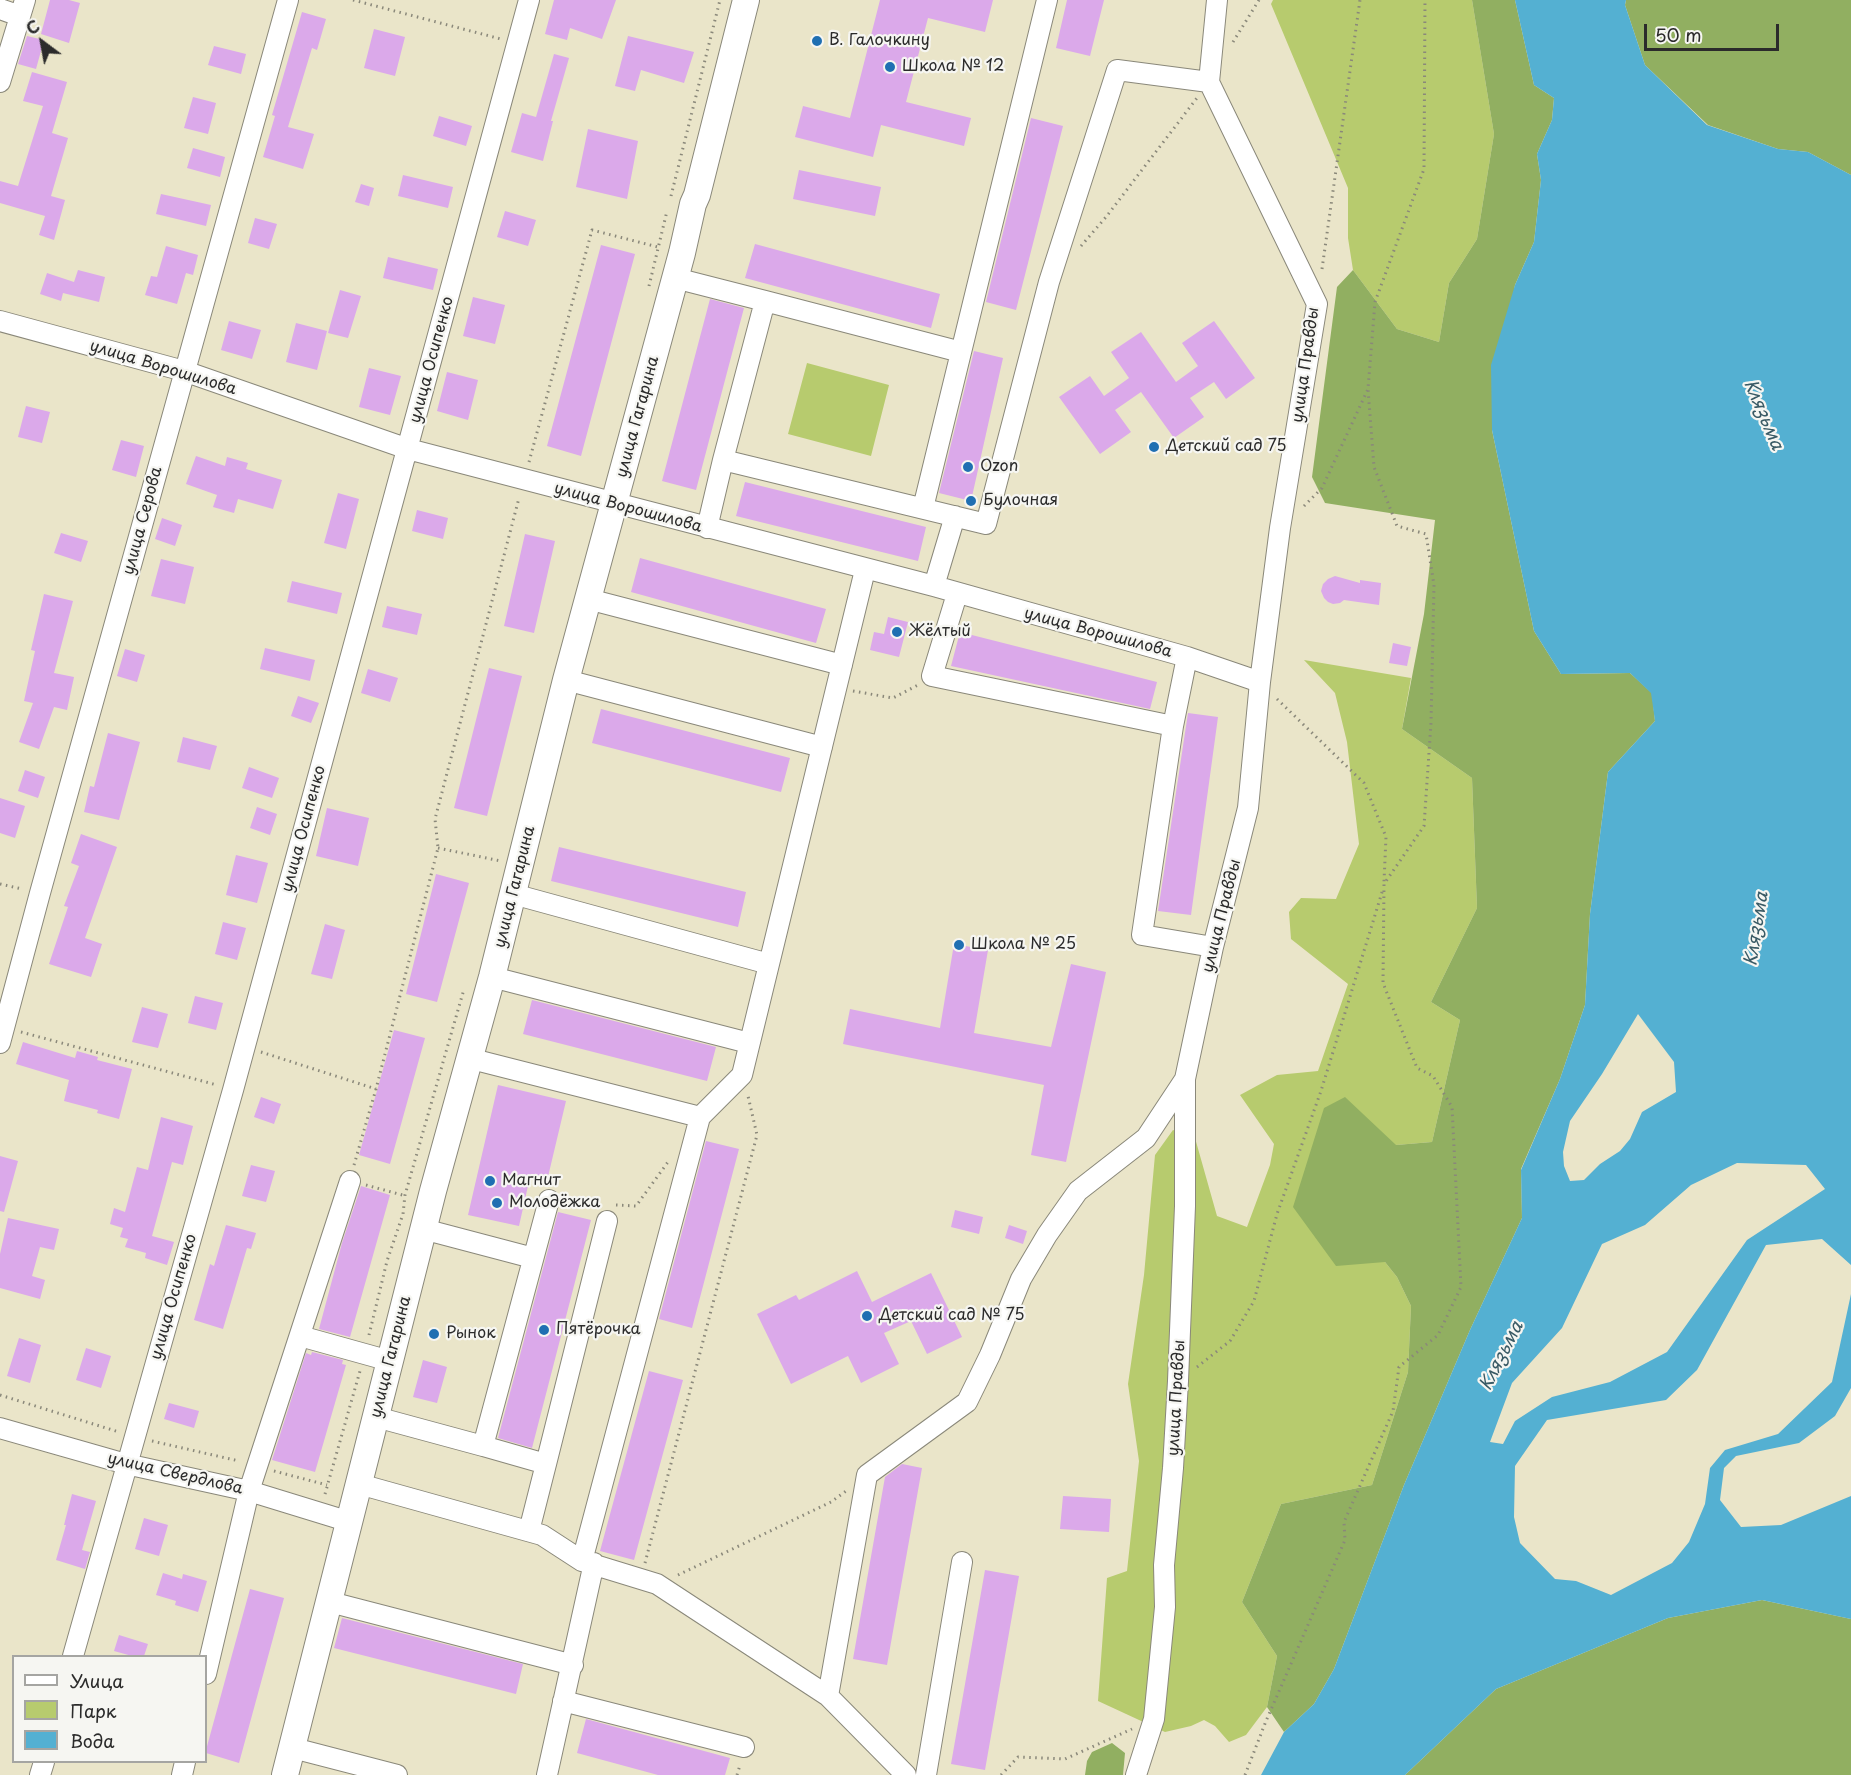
<!DOCTYPE html>
<meta charset="utf-8">
<style>
body{margin:0}
#map{position:relative;width:1851px;height:1775px;overflow:hidden;background:#eae5c9;font-family:"Playpen Sans",sans-serif}
canvas{display:block}
.legend{position:absolute;left:12px;top:1655px;width:195px;height:108px;box-sizing:border-box;background:#f6f6f2;border:2px solid #a5a5a2;margin:0;padding:8px 10px;list-style:none;font-size:18px;color:#2b2b2b}
.legend li{display:flex;align-items:center;gap:12px;height:30px}
.legend b{width:30px;border:2px solid #a5a5a2}
.north{position:absolute;left:12px;top:12px;width:60px;height:60px;-webkit-text-stroke:4px #f6f6f2;paint-order:stroke;rotate:328deg;font-size:16px;font-weight:700;line-height:24px;text-align:center;color:#2b2b2b}
.north::after{content:'';display:block;margin:auto;width:21px;height:27px;background:#2b2b2b;clip-path:polygon(50% 0,100% 100%,50% 72%,0 100%)}
.scale{position:absolute;left:1644px;top:24px;width:135px;height:27px;box-sizing:border-box;border:3px solid #2b2b2b;border-top:0;padding-left:8px;font-size:18px;line-height:21px;white-space:nowrap;color:#2b2b2b;-webkit-text-stroke:4px #f6f6f2;paint-order:stroke}
</style>
<div id="map">
<canvas width="1851" height="1775"></canvas>
<ul class="legend">
<li><b style="height:8px;background:#fff"></b>Улица</li>
<li><b style="height:16px;background:#b7cb6e"></b>Парк</li>
<li><b style="height:16px;background:#54b0d2"></b>Вода</li>
</ul>
<div class="north">С</div>
<div class="scale">50 m</div>
</div>
<script>
const g = document.querySelector('canvas').getContext('2d');
g.lineJoin = 'round';
function fill(path, color) {
  g.fillStyle = color;
  g.fill(path, 'evenodd');
}
function shape(rows) {
  const path = new Path2D();
  for (const r of rows) {
    path.moveTo(r[0], r[1]);
    for (let i = 2; i < r.length; i += 2) path.lineTo(r[i], r[i + 1]);
  }
  return path;
}
function trace(path, color, width, dash) {
  g.strokeStyle = color;
  g.lineWidth = width;
  g.lineCap = dash ? 'butt' : 'round';
  g.setLineDash(dash || []);
  g.stroke(path);
}
function label(font, color, halo, rows, align = 'center') {
  g.font = font + ' "Playpen Sans",sans-serif';
  g.lineWidth = 4.5;
  g.setLineDash([]);
  g.textBaseline = 'middle';
  g.strokeStyle = halo;
  g.fillStyle = color;
  for (const [text, x, y, turn = 0] of rows) {
    g.save();
    g.translate(x, y);
    g.rotate((+turn || 0) * Math.PI / 180);
    g.textAlign = isNaN(turn) ? turn : align;
    if (halo) g.strokeText(text, 0, 0);
    g.fillText(text, 0, 0);
    g.restore();
  }
}
const green = shape([
 [1273,0,1472,0,1494,134,1477,239,1449,283,1439,342,1397,329,1353,270,1348,238,1348,188,1271,4],
 [807,363,889,385,871,456,788,434],
 [1304,660,1411,678,1402,729,1472,778,1477,908,1431,1002,1460,1020,1432,1142,1396,1145,1385,1262,1397,1277,1411,1306,1408,1372,1372,1485,1281,1504,1242,1602,1277,1656,1267,1707,1246,1735,1229,1742,1215,1726,1204,1720,1191,1726,1165,1732,1098,1701,1107,1578,1127,1571,1139,1461,1128,1384,1144,1275,1155,1155,1173,1130,1195,1138,1217,1216,1247,1227,1270,1165,1274,1144,1240,1095,1277,1075,1318,1071,1348,984,1291,939,1289,912,1301,898,1336,899,1359,844,1347,742,1335,693]
]);
const forest = shape([
 [1472,0,1515,0,1534,85,1554,98,1552,120,1537,154,1541,180,1534,242,1515,285,1492,430,1534,631,1561,674,1630,673,1652,693,1655,721,1608,772,1590,914,1585,1005,1560,1079,1521,1169,1522,1218,1470,1330,1404,1485,1334,1669,1314,1704,1284,1732,1267,1707,1277,1656,1242,1602,1281,1504,1372,1485,1408,1372,1411,1306,1397,1277,1385,1262,1336,1266,1293,1207,1324,1108,1345,1097,1396,1145,1432,1142,1460,1020,1431,1002,1477,908,1472,778,1402,729,1424,614,1435,520,1325,503,1312,477,1337,287,1353,270,1397,329,1439,342,1449,283,1477,239,1494,134],
 [1626,0,1851,0,1851,175,1808,152,1778,149,1708,125,1645,65,1625,5],
 [1762,1600,1851,1619,1851,1775,1405,1775,1496,1689,1668,1618],
 [1112,1743,1125,1753,1123,1775,1085,1775,1087,1761,1092,1752]
]);
const water = shape([
 [1515,0,1626,0,1625,5,1645,65,1707,125,1778,149,1808,152,1851,175,1851,1265,1822,1239,1766,1245,1697,1370,1666,1400,1547,1420,1515,1466,1514,1517,1520,1543,1555,1579,1576,1581,1611,1595,1672,1563,1689,1542,1705,1504,1710,1468,1725,1450,1778,1434,1832,1382,1851,1294,1851,1388,1835,1416,1799,1443,1736,1456,1724,1468,1720,1500,1741,1527,1781,1525,1851,1496,1851,1619,1762,1600,1668,1618,1496,1689,1405,1775,1261,1775,1284,1732,1314,1704,1334,1669,1404,1485,1470,1330,1522,1218,1521,1170,1560,1079,1585,1005,1590,914,1608,772,1655,721,1651,693,1630,673,1561,674,1534,631,1492,430,1491,365,1515,285,1534,242,1541,180,1537,154,1552,120,1554,98,1534,85],
 [1638,1014,1674,1062,1676,1092,1642,1112,1630,1139,1620,1151,1600,1164,1584,1180,1570,1181,1564,1166,1563,1152,1570,1121,1602,1074],
 [1737,1163,1806,1165,1825,1189,1747,1240,1667,1352,1610,1382,1552,1397,1515,1421,1503,1444,1490,1442,1512,1383,1562,1328,1602,1244,1645,1225,1691,1185]
]);
const building = shape([
 [50,0,69,0,80,3,69,43,41,34],
 [554,0,616,0,602,39,570,28,567,40,545,34],
 [880,0,993,0,985,32,928,18,906,102,971,118,964,146,881,125,873,157,795,137,803,106,850,118],
 [1067,0,1104,0,1090,56,1056,48],
 [302,12,326,19,317,50,312,48,288,127,314,134,303,169,263,157,275,116,272,115],
 [374,29,405,37,395,76,364,68],
 [27,36,44,40,36,69,18,64],
 [628,36,694,52,684,83,641,70,635,91,615,86],
 [214,46,246,54,241,74,208,65],
 [554,54,569,58,551,121,553,121,543,161,511,152,522,113,536,117],
 [32,72,67,82,52,133,68,138,51,196,65,200,54,240,39,235,45,216,0,203,0,181,18,186,43,106,23,101],
 [193,97,216,103,208,134,184,128],
 [439,116,472,126,466,146,433,136],
 [1031,118,1063,126,1016,310,986,302],
 [588,129,638,141,627,199,576,187],
 [193,148,225,157,220,177,187,168],
 [799,170,881,187,875,216,793,199],
 [403,175,453,187,448,208,398,196],
 [361,184,374,188,369,206,355,202],
 [161,194,211,205,206,226,156,214],
 [505,211,536,220,528,246,497,237],
 [255,218,277,224,269,249,248,243],
 [755,244,940,294,931,328,745,278],
 [601,245,635,254,581,456,547,446],
 [166,246,198,255,193,275,186,273,177,304,145,295,151,276,157,277],
 [388,257,438,269,433,290,383,278],
 [78,270,105,277,99,302,63,293,61,301,40,294,47,273,74,282],
 [340,290,361,296,348,338,328,333],
 [473,297,505,305,495,344,463,336],
 [710,299,744,308,696,490,662,481],
 [229,321,261,330,252,359,221,350],
 [1214,321,1255,378,1226,399,1214,382,1190,398,1204,417,1174,438,1141,392,1115,410,1131,432,1100,454,1059,397,1090,376,1104,396,1129,378,1111,352,1141,332,1176,382,1198,366,1182,343],
 [296,323,327,331,317,370,286,362],
 [974,351,1003,358,971,501,939,493],
 [369,368,401,376,390,415,359,407],
 [447,372,478,380,468,420,437,411],
 [26,406,50,412,42,443,18,437],
 [121,440,144,446,136,477,112,470],
 [196,456,225,466,227,457,248,463,246,469,282,480,273,509,238,499,234,513,213,507,217,495,186,484],
 [745,482,926,527,918,561,736,516],
 [338,493,359,499,346,549,324,543],
 [417,510,448,518,443,539,412,531],
 [162,518,182,525,175,546,155,539],
 [61,533,88,541,81,562,54,553],
 [525,534,555,541,534,633,504,626],
 [640,558,826,609,816,643,631,592],
 [161,559,194,567,185,604,151,596],
 [1335,576,1360,583,1360,580,1381,583,1379,605,1344,600,1340,603,1333,604,1328,602,1324,598,1321,591,1323,584,1328,579],
 [292,581,342,593,337,614,287,602],
 [44,594,73,601,54,673,74,677,67,710,54,707,39,749,19,742,33,703,24,701,35,651,31,650],
 [387,606,422,614,417,635,382,627],
 [888,617,908,622,899,657,870,650,874,632,884,634],
 [960,632,1157,682,1150,709,951,666],
 [1393,643,1411,647,1407,666,1389,663],
 [265,648,315,660,310,681,260,669],
 [125,649,145,655,137,682,117,676],
 [489,668,522,676,487,816,454,808],
 [368,669,398,678,390,702,361,693],
 [298,696,319,703,311,723,291,716],
 [601,709,790,758,781,792,592,743],
 [1188,713,1218,717,1191,915,1158,911],
 [108,733,140,742,119,820,84,812,90,786,94,787],
 [183,737,217,746,210,770,177,762],
 [249,767,279,778,272,798,242,788],
 [25,770,45,777,38,798,18,791],
 [0,798,25,806,15,838,0,833],
 [257,807,277,814,270,835,250,828],
 [327,808,369,818,358,866,316,856],
 [81,834,117,847,85,938,102,944,91,977,49,964,68,907,64,906,79,866,71,863],
 [559,847,746,892,738,927,551,881],
 [236,855,268,863,257,903,226,895],
 [436,874,469,883,437,1002,406,994],
 [223,922,246,928,237,960,215,954],
 [325,924,345,930,332,979,311,974],
 [954,944,988,950,974,1033,1051,1047,1071,964,1106,972,1066,1162,1031,1155,1044,1085,843,1044,850,1009,940,1028],
 [195,996,223,1003,216,1030,188,1023],
 [532,1000,716,1047,707,1081,523,1034],
 [142,1007,168,1014,158,1048,132,1042],
 [394,1030,425,1038,390,1164,359,1155],
 [23,1042,75,1058,77,1051,98,1057,97,1060,132,1069,119,1119,97,1113,98,1110,64,1101,69,1080,16,1064],
 [498,1085,566,1101,547,1181,530,1177,519,1226,468,1215],
 [261,1097,281,1104,274,1124,254,1117],
 [161,1117,193,1126,183,1165,172,1162,152,1236,174,1242,167,1265,145,1258,146,1253,125,1247,128,1239,120,1237,123,1228,110,1224,114,1208,125,1212,137,1167,148,1170],
 [706,1141,739,1149,692,1328,659,1319],
 [0,1156,18,1161,4,1212,0,1211],
 [251,1165,275,1171,266,1202,242,1196],
 [361,1186,390,1195,350,1337,319,1329,342,1243],
 [955,1210,983,1217,979,1234,951,1227],
 [558,1212,591,1220,532,1448,498,1438],
 [8,1218,59,1229,54,1250,40,1247,32,1276,45,1280,40,1299,0,1288,0,1254],
 [226,1225,256,1233,251,1249,247,1248,223,1329,194,1320,210,1264,214,1266],
 [1009,1225,1027,1231,1023,1244,1005,1238],
 [857,1271,872,1302,931,1273,962,1337,927,1354,911,1321,884,1333,899,1364,861,1383,848,1356,791,1384,757,1314,796,1295,799,1300],
 [19,1338,41,1345,30,1383,7,1376],
 [86,1348,111,1356,101,1388,76,1380],
 [312,1352,343,1360,342,1364,346,1365,315,1472,272,1460,306,1353,311,1355],
 [423,1360,447,1367,437,1403,413,1397],
 [649,1371,683,1380,634,1560,600,1551],
 [169,1403,199,1411,194,1428,164,1419],
 [902,1464,922,1468,887,1665,853,1659,885,1477],
 [72,1494,96,1501,82,1550,90,1552,85,1569,56,1560,66,1525,64,1525],
 [1063,1496,1111,1499,1109,1532,1060,1529],
 [144,1518,168,1525,159,1556,135,1549],
 [985,1570,1019,1576,985,1770,951,1764],
 [163,1573,182,1579,183,1574,207,1581,198,1612,175,1605,176,1601,156,1595],
 [250,1589,284,1598,239,1763,206,1753,206,1750],
 [342,1618,523,1664,516,1694,334,1648],
 [119,1635,148,1644,144,1656,132,1656,114,1651],
 [586,1719,730,1758,725,1775,658,1775,577,1753]
]);
const path = shape([
 [353,0,501,39],
 [1233,42,1259,0],
 [671,196,720,0],
 [1081,246,1106,217,1197,98],
 [1322,269,1360,0],
 [649,286,667,211],
 [529,462,592,230,658,247],
 [1304,506,1322,488,1368,389],
 [853,691,893,698,918,685],
 [1277,699,1364,783,1386,837,1384,882],
 [438,848,501,861],
 [0,884,22,889],
 [21,1032,217,1085],
 [261,1052,376,1089],
 [354,1165,376,1089,438,848,435,819,519,498],
 [366,1185,406,1196],
 [565,1201,600,1204],
 [616,1205,636,1206,668,1162],
 [369,1335,387,1261,403,1214,405,1195,464,989],
 [1197,1367,1230,1341,1254,1301,1277,1214,1321,1091,1383,889],
 [0,1395,119,1432],
 [152,1441,239,1461],
 [274,1471,327,1485],
 [325,1494,360,1371],
 [645,1563,757,1135,748,1096],
 [678,1575,831,1502,846,1491],
 [737,1775,740,1765],
 [1001,1775,1018,1757,1065,1759,1132,1729],
 [1245,1775,1266,1721,1345,1540,1344,1522,1393,1411,1399,1367,1438,1335,1461,1287,1452,1107,1433,1076,1417,1068,1383,983,1384,884,1424,826,1431,723,1434,585,1426,534,1397,526,1374,467,1368,389,1375,302,1424,169,1425,0]
]);
const minor = shape([
 [0,9,20,16],
 [0,82,25,0],
 [675,278,765,301,723,460],
 [765,301,961,352],
 [0,321,184,371,408,449,934,586,1187,657,1260,682],
 [923,508,1047,0],
 [707,528,723,460,986,524,1049,282,1117,70,1209,82,1217,0],
 [934,586,955,516],
 [957,594,932,676,1173,726],
 [588,599,842,665],
 [1187,657,1173,726,1142,935,1213,947],
 [566,680,822,747],
 [513,894,769,964],
 [492,977,749,1043],
 [0,1043,40,893,288,0],
 [468,1058,700,1117],
 [423,1229,533,1258],
 [300,1336,390,1361],
 [376,1417,483,1446,549,1200],
 [0,1428,126,1464,249,1491,350,1522],
 [483,1446,546,1464,607,1221],
 [359,1484,542,1535,582,1561,657,1584,828,1696,906,1775],
 [529,1531,546,1464],
 [582,1561,700,1117,742,1075,865,570],
 [330,1602,573,1665],
 [73,1656,233,1090,529,0],
 [206,1674,249,1491,350,1181],
 [828,1696,867,1475,967,1402,990,1355,1021,1279,1047,1235,1078,1191,1146,1138,1185,1079],
 [563,1701,744,1747],
 [293,1748,397,1775],
 [40,1775,44,1762],
 [182,1775,185,1762],
 [547,1775,594,1563],
 [926,1775,962,1562],
 [1136,1775,1154,1719,1165,1607,1164,1565,1173,1468,1178,1381,1185,1206,1185,1079,1213,947,1248,808,1260,682,1280,528,1317,304,1209,82]
]);
const major = shape([
 [285,1775,433,1191,492,977,566,680,682,253,693,204,697,195,746,0]
]);
const markers = [
 [817,41,6,"#1f6fb2"],
 [890,67,6,"#1f6fb2"],
 [1154,447,6,"#1f6fb2"],
 [968,467,6,"#1f6fb2"],
 [971,501,6,"#1f6fb2"],
 [897,632,6,"#1f6fb2"],
 [959,945,6,"#1f6fb2"],
 [490,1181,6,"#1f6fb2"],
 [497,1203,6,"#1f6fb2"],
 [867,1316,6,"#1f6fb2"],
 [544,1330,6,"#1f6fb2"],
 [434,1334,6,"#1f6fb2"]
];
const poiNames = [
 ["В. Галочкину",829,41],
 ["Школа № 12",902,67],
 ["Детский сад 75",1166,447],
 ["Ozon",980,467],
 ["Булочная",983,501],
 ["Жёлтый",909,632],
 ["Школа № 25",971,945],
 ["Магнит",502,1181],
 ["Молодёжка",509,1203],
 ["Детский сад № 75",879,1316],
 ["Пятёрочка",556,1330],
 ["Рынок",446,1334]
];
const streetNames = [
 ["улица Осипенко",432,360,-75],
 ["улица Правды",1306,365,-82],
 ["улица Ворошилова",163,368,17],
 ["улица Гагарина",638,417,-75],
 ["улица Ворошилова",628,508,15],
 ["улица Серова",143,521,-75],
 ["улица Ворошилова",1098,633,15],
 ["улица Осипенко",304,829,-75],
 ["улица Гагарина",515,887,-76],
 ["улица Правды",1222,916,-76],
 ["улица Осипенко",174,1297,-74],
 ["улица Гагарина",391,1357,-76],
 ["улица Правды",1177,1398,-87],
 ["улица Свердлова",175,1474,13]
];
const waterNames = [
 ["Клязьма",1763,415,67],
 ["Клязьма",1757,929,-81],
 ["Клязьма",1502,1356,-63]
];
fill(green, '#b7cb6e');
fill(forest, '#91af61');
fill(water, '#54b0d2');
fill(building, '#dba9ea');
trace(minor, '#8a887a', 22);
trace(major, '#8a887a', 28);
trace(path, '#8a887a', 3, [1.5, 4.5]);
trace(minor, '#fff', 20);
trace(major, '#fff', 26);
for (const [x, y, r, color] of markers) {
  const dot = new Path2D();
  dot.arc(x, y, r, 0, 2 * Math.PI);
  g.fillStyle = color;
  g.fill(dot);
  trace(dot, '#f6f6f2', 2);
}
label('16px', '#2b2b2b', '#f6f6f2', poiNames, 'left');
label('16px', '#2b2b2b', '#f6f6f2', streetNames);
label('italic 18px', '#395a65', '#f6f6f2', waterNames);
</script>
